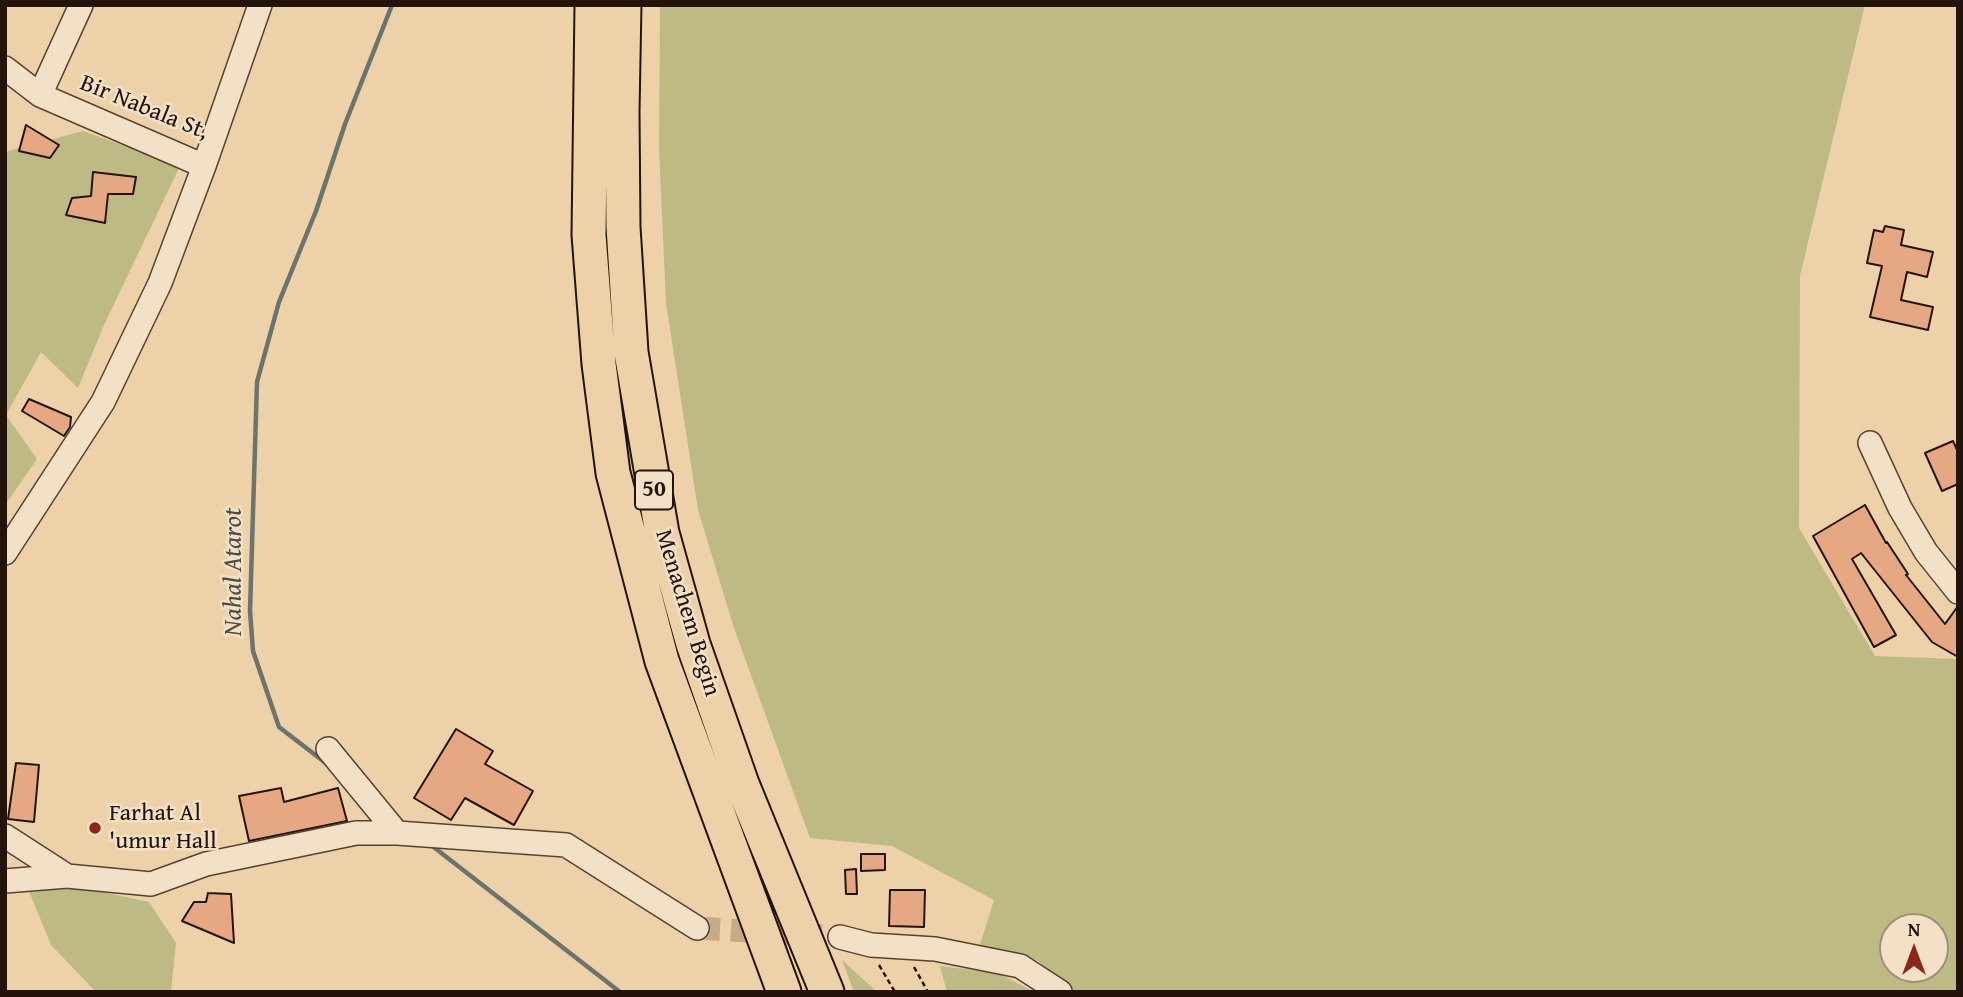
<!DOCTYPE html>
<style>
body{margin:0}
#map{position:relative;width:1963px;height:997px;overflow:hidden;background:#edd1a9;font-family:"Gentium Book Plus",serif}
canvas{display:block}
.frame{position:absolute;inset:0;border:7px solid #241309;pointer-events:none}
.north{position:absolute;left:1879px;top:913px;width:70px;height:70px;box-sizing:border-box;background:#f3e1c7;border:2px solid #a08f7b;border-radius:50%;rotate:0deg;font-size:19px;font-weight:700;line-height:28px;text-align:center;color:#241309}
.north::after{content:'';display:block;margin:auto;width:24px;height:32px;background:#8f2418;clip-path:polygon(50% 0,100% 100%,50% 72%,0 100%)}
</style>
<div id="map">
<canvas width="1963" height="997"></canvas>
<div class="frame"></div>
<div class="north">N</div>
</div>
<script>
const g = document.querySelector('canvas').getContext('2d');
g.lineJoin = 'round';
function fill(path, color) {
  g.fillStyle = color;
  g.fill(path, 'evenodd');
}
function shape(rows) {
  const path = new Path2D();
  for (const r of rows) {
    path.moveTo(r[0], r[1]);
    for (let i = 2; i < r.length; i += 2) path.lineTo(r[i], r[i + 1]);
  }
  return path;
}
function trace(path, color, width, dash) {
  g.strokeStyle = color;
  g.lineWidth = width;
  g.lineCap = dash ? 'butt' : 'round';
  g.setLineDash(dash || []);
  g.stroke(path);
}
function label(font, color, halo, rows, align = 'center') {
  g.font = font + ' "Gentium Book Plus",serif';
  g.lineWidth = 5;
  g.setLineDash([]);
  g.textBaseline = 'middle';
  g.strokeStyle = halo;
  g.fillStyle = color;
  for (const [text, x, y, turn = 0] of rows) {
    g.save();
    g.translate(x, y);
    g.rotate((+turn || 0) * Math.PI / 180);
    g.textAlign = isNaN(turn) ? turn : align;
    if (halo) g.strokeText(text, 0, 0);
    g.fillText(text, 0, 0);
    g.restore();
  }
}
const green = shape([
 [660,5,1865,5,1800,276,1799,528,1875,656,1958,659,1958,992,1073,992,1037,960,979,948,994,900,892,846,810,838,734,628,698,510,666,303,659,149],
 [1893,927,1935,927,1935,969,1893,969],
 [83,131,180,166,104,325,78,388,41,352,6,415,37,459,5,505,5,152],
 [26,884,66,884,149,902,176,943,171,992,96,992,51,945],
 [842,960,875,990,875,992,854,992],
 [940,966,998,973,1034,992,947,992]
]);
const stream = shape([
 [327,764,279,727,253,651,250,611,257,382,279,302,316,211,345,124,392,5],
 [431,845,620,992]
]);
const building = shape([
 [26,125,59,145,50,158,19,151,26,125],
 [93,172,136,177,133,194,108,194,105,223,66,215,72,198,91,196,93,172],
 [1885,226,1904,230,1901,245,1933,252,1927,277,1907,272,1901,300,1933,307,1928,330,1870,317,1882,266,1867,263,1874,230,1883,232,1885,226],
 [29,399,71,417,70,427,64,436,22,411,29,399],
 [1953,441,1958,452,1958,484,1942,491,1925,453,1953,441],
 [1865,505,1886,543,1887,542,1908,574,1906,575,1945,624,1958,606,1958,657,1932,642,1861,553,1852,559,1896,635,1874,647,1813,536,1865,505],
 [456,729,493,751,485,764,533,791,514,825,465,798,451,820,414,798,456,729],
 [16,763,39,765,34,822,8,819,16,763],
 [281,788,284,802,338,788,347,821,249,841,239,796,281,788],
 [861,854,885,854,885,870,861,871,861,854],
 [856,869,857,894,846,894,845,870,856,869],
 [890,890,925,890,924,927,889,926,890,890],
 [208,893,231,894,234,943,182,921,194,902,206,902,208,893]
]);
const minorTunnel = shape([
 [697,928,840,937]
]);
const path = shape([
 [879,965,895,992],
 [914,967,928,992]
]);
const minor = shape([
 [5,68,40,95,204,166,260,5],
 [40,95,81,5],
 [1870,443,1900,508,1926,552,1958,592],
 [5,553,103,402,160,283,204,166],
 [328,749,397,833],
 [5,836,67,876,151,884,206,864,356,833,397,833,566,845,697,928],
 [5,881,67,876],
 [840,937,871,945,935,949,1020,966,1060,992]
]);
const highway = shape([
 [592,5,589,235,599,364,613,473,662,661,784,992],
 [624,5,622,112,623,227,631,352,662,533,693,644,742,784,827,992]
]);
const markers = [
 [95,828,7,"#8f2418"]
];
const shields = [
 [654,490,38]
];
const shieldNames = [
 ["50",654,490]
];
const streetNames = [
 ["Bir Nabala St,",144,108,22],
 ["Menachem Begin",687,613,73]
];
const poiNames = [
 ["Farhat Al",109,814],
 ["'umur Hall",109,842]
];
const waterNames = [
 ["Nahal Atarot",234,572,-90]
];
fill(green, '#beba84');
trace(stream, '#6c746e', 4.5);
fill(building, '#e6a883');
trace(building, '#241309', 2);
trace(minorTunnel, '#c5ab89', 23, [23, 11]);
trace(minor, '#564231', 26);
trace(highway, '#241309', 37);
trace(path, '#241309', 2.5, [5, 3.5]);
trace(minor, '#f3e1c7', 23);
trace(highway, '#edd1a9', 33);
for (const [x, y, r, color] of markers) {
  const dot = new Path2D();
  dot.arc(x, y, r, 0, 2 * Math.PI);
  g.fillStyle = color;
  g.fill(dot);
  trace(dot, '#f3e1c7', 2.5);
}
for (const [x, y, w] of shields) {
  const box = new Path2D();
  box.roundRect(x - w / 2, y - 19.5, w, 39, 5);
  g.fillStyle = '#f3e1c7';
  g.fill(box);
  trace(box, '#241309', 2);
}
label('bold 23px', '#241309', null, shieldNames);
label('24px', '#241309', '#f3e1c7', streetNames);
label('24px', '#241309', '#f3e1c7', poiNames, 'left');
label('italic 26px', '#4e4c44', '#f3e1c7', waterNames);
</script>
